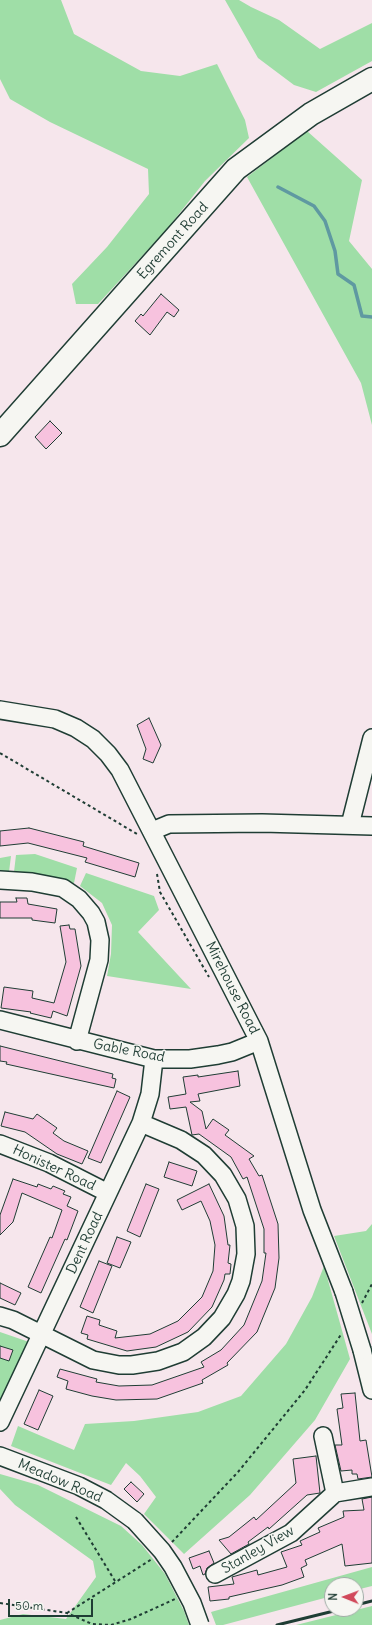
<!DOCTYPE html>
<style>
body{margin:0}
#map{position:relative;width:372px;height:1625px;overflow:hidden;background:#f6e6ec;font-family:Delius,sans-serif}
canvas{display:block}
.north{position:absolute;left:324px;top:1577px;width:40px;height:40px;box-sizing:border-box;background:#f6f6f2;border:1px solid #a0aca6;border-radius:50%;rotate:271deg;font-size:11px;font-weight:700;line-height:16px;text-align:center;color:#1f3d34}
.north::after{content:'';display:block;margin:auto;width:14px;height:18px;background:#d1495b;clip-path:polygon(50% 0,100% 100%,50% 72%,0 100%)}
.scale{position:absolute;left:8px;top:1599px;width:85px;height:18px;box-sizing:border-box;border:2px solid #1f3d34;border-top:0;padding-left:5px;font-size:12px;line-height:14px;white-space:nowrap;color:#1f3d34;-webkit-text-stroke:3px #f6f6f2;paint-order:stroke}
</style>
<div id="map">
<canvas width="372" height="1625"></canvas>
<div class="north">N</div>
<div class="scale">50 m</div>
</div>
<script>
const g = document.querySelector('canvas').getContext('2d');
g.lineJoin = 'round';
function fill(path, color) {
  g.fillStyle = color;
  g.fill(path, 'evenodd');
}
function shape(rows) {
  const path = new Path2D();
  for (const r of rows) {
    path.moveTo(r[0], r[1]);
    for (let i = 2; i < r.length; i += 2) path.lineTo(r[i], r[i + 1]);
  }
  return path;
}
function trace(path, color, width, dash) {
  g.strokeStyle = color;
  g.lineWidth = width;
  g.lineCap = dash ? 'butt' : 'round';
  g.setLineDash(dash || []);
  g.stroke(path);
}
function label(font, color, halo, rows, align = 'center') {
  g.font = font + ' Delius,sans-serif';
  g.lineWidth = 3;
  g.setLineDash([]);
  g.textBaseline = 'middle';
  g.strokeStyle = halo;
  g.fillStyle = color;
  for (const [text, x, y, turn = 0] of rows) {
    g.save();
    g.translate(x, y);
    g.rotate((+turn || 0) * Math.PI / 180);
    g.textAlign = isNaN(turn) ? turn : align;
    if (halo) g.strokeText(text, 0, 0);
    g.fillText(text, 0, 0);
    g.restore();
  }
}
const green = shape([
 [0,0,61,0,74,34,141,71,180,76,217,64,245,120,249,138,205,181,167,229,98,304,76,304,72,284,107,247,149,194,148,169,50,122,10,99,0,79],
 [225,0,239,0,251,7,279,20,320,49,372,23,372,61,316,92,294,85,258,58],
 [307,131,362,180,349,241,372,269,372,425,361,383,247,177],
 [35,854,77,868,74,883,45,876,14,872,16,855],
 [11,856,9,872,0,872,0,858],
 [86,873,154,896,159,910,138,932,191,989,107,976,111,954,112,925,102,903,80,886],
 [372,1224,372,1334,334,1236,366,1231],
 [324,1266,350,1359,315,1420,250,1495,184,1554,144,1514,156,1497,140,1476,126,1463,111,1485,11,1446,18,1426,74,1450,85,1424,134,1421,198,1412,241,1396,286,1344,312,1297],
 [0,1332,29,1342,0,1408],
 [0,1474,38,1485,121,1526,142,1545,165,1574,184,1611,189,1625,0,1625,0,1620,23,1614,66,1619,96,1577,93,1561,15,1505,0,1489],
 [372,1567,372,1586,356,1590,356,1585,332,1585,332,1596,223,1625,216,1625,211,1612],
 [372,1606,372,1625,296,1625]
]);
const stream = shape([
 [278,187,314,206,325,221,335,251,338,274,354,285,362,316,372,317]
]);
const building = shape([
 [161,294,179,310,174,317,167,312,150,335,135,321,141,314,143,316,161,294],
 [50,421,62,433,46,449,35,437,50,421],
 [149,718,161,745,153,763,143,759,146,749,137,725,149,718],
 [29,828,84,842,83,846,139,863,135,877,85,862,87,858,28,843,0,846,0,831,29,828],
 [16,898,27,898,28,904,57,909,55,923,32,920,32,918,0,918,0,902,17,902,16,898],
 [69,925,70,929,75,929,81,966,67,1016,53,1011,51,1018,30,1013,31,1012,1,1008,4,987,33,991,32,998,54,1003,66,962,60,926,69,925],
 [0,1046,113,1074,112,1078,116,1079,114,1088,6,1064,7,1062,0,1061,0,1046],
 [238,1071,240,1086,198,1094,200,1101,190,1102,202,1111,206,1129,213,1119,229,1130,225,1135,254,1156,249,1159,259,1176,262,1175,278,1224,279,1258,275,1288,257,1332,227,1363,228,1365,202,1380,203,1383,157,1399,116,1400,92,1396,66,1389,68,1381,57,1377,60,1369,97,1379,96,1382,119,1386,152,1385,204,1367,201,1362,221,1350,244,1325,262,1281,266,1253,264,1253,264,1229,247,1177,243,1179,231,1157,199,1134,192,1135,186,1107,170,1109,168,1097,186,1094,183,1077,198,1075,198,1077,238,1071],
 [117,1091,130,1097,101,1163,88,1158,117,1091],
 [5,1112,33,1119,37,1114,57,1128,53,1133,64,1141,88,1151,82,1164,57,1154,25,1132,1,1126,5,1112],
 [169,1162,197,1171,192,1186,164,1177,169,1162],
 [13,1179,37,1187,38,1184,51,1189,53,1186,65,1191,63,1194,71,1197,67,1206,78,1211,67,1240,65,1239,41,1293,28,1287,50,1237,52,1238,62,1210,22,1193,13,1222,0,1235,0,1215,13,1179],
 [146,1184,159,1189,140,1237,127,1231,146,1184],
 [209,1184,224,1216,228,1245,230,1245,228,1263,231,1264,230,1274,225,1274,224,1280,212,1307,188,1332,156,1347,127,1351,87,1339,88,1335,81,1333,87,1316,100,1320,99,1325,117,1331,115,1338,150,1334,178,1321,202,1297,213,1271,215,1245,210,1221,201,1201,182,1210,177,1200,209,1184],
 [117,1237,131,1242,120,1268,107,1263,117,1237],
 [99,1261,112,1266,93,1313,80,1307,99,1261],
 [0,1283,21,1293,15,1305,0,1298,0,1283],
 [0,1346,13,1350,9,1361,0,1358,0,1346],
 [39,1390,53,1396,38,1430,24,1424,39,1390],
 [355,1393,360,1441,366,1440,372,1477,358,1479,357,1474,352,1474,352,1470,341,1471,335,1445,342,1445,337,1409,343,1408,341,1394,355,1393],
 [316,1456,320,1493,307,1495,269,1529,268,1527,248,1542,249,1544,231,1554,219,1540,229,1537,254,1517,256,1520,296,1483,293,1459,316,1456],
 [131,1482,144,1494,137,1502,124,1489,131,1482],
 [372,1497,372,1563,345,1566,342,1544,305,1560,307,1565,301,1568,304,1577,282,1585,229,1597,229,1599,210,1601,208,1587,234,1584,232,1577,257,1570,258,1575,287,1567,281,1552,302,1545,300,1541,320,1532,318,1528,344,1517,343,1511,364,1510,362,1499,372,1497],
 [209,1551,214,1563,207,1568,205,1574,203,1575,200,1566,193,1569,189,1558,209,1551]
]);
const path = shape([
 [0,753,137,834],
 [157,874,160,892,209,977],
 [362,1303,372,1284],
 [76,1517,115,1581],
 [172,1542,238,1472,305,1390,342,1333],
 [0,1603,67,1613,92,1624,111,1625,131,1619,175,1599],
 [67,1613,152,1559]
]);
const minor = shape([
 [0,710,55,719,76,728,93,739,108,754,120,770,259,1041,312,1210,344,1292],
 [350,825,372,738],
 [152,831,169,824,262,823,372,826],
 [0,880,32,882,63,888,79,899,91,913,96,922,100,940,99,960,77,1041],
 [0,1020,154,1059,190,1059,218,1055,232,1052,259,1041],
 [0,1144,49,1163,108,1193],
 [0,1316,13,1320,93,1360,119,1365,132,1365,158,1361,183,1352,204,1337,222,1318,236,1294,241,1281,246,1254,245,1226,237,1199,223,1175,204,1155,181,1140,141,1123],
 [362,1350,372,1390],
 [0,1422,141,1123,150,1094,154,1059],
 [323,1436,335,1493],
 [0,1456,79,1486,106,1500,135,1521],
 [215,1574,291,1533,335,1493,372,1487]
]);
const highway = shape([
 [0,435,236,169,311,114,372,79]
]);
const rail = shape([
 [356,1605,372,1601],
 [277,1625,342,1609]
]);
const minorBridge = shape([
 [344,1292,362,1350],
 [135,1521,162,1551,173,1567,192,1603,200,1625]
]);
const streetNames = [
 ["Egremont Road",173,241,-48],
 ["Mirehouse Road",232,988,63],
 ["Gable Road",129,1051,11],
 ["Honister Road",54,1168,25],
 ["Dent Road",85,1243,-65],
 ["Meadow Road",60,1481,23],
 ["Stanley View",258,1550,-30]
];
fill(green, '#9fdea7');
trace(stream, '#5f99a1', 3.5);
fill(building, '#f7c2de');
trace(building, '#1f3d34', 1);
trace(minor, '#1f3d34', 20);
trace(highway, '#1f3d34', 25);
trace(path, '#1f3d34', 2, [3, 3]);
trace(minor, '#f6f6f2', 17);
trace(highway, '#f6f6f2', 22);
trace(rail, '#1f3d34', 3);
trace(minorBridge, '#1f3d34', 20, []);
trace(minorBridge, '#f6f6f2', 17);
label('14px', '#1f3d34', '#f6f6f2', streetNames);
</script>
